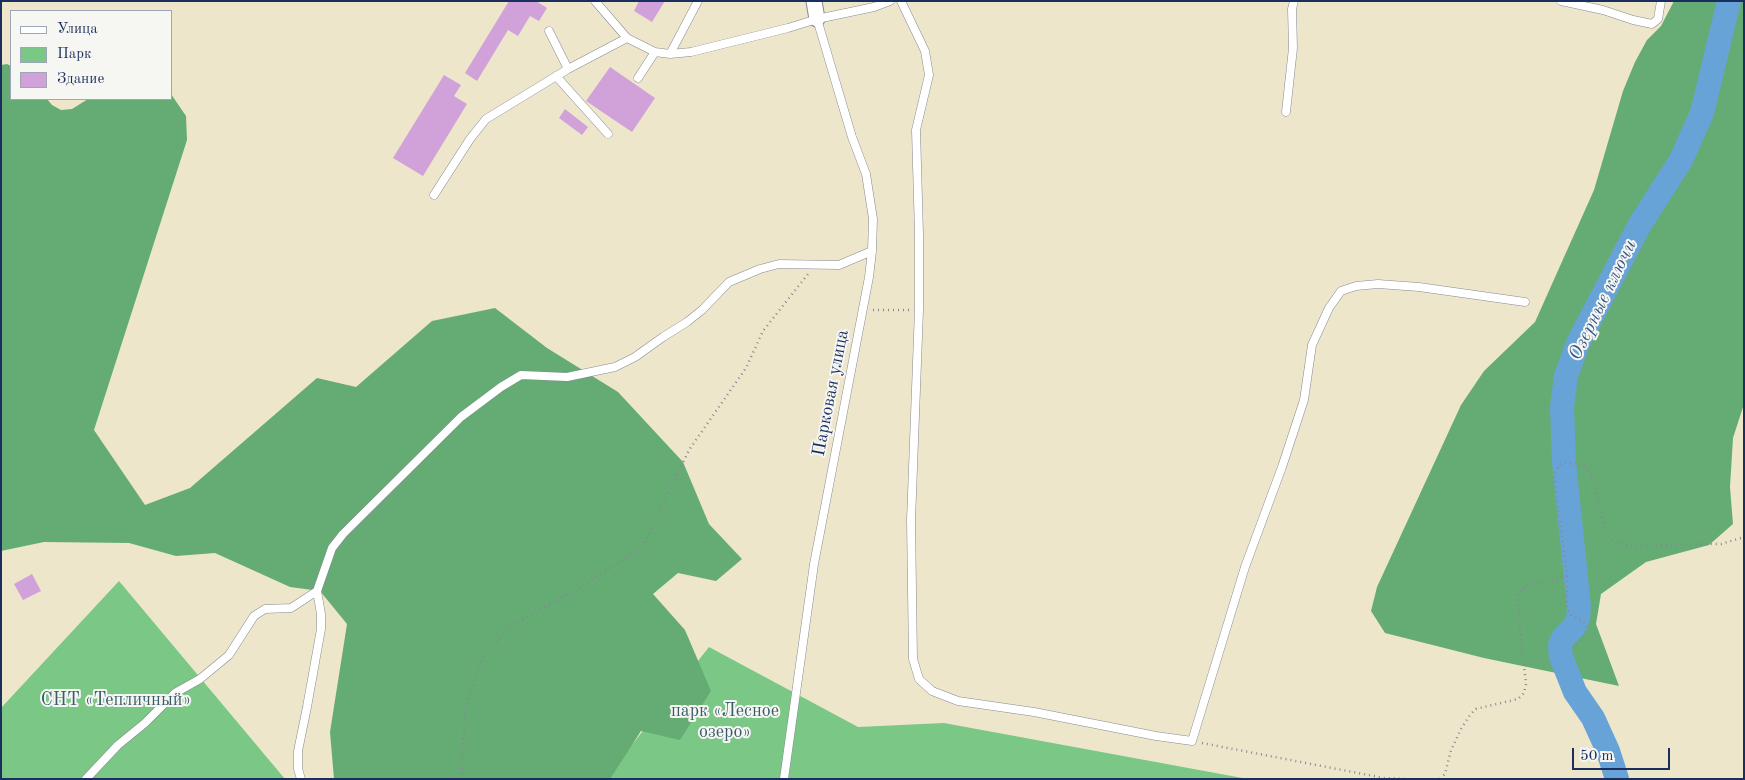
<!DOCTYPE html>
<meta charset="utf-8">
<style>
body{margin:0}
#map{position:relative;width:1745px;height:780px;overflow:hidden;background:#ede6cb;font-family:"Old Standard TT",serif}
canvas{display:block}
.frame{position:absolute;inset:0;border:2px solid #1b2f5e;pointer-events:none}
.legend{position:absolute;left:10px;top:10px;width:162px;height:90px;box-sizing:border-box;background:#f6f6f2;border:1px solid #9ea6b7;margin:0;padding:6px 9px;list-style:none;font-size:15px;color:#1b2f5e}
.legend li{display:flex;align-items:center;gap:10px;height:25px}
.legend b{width:25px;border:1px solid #9ea6b7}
.scale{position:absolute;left:1572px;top:748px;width:98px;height:22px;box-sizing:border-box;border:2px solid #1b2f5e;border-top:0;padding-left:6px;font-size:15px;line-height:18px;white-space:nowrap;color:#1b2f5e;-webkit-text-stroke:4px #f6f6f2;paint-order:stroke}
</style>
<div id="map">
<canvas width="1745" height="780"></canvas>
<div class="frame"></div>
<ul class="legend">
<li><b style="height:6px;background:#fff"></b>Улица</li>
<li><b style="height:14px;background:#7bc786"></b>Парк</li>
<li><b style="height:14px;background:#d0a2d9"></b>Здание</li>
</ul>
<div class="scale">50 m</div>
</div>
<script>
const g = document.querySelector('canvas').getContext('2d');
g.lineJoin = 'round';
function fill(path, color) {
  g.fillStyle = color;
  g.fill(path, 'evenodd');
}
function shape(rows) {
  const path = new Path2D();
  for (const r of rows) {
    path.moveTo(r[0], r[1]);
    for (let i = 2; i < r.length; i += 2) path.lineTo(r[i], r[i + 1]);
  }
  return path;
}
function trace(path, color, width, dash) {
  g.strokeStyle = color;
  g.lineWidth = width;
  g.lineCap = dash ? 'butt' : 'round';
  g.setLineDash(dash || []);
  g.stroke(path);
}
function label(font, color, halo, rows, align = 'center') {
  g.font = font + ' "Old Standard TT",serif';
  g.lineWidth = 4;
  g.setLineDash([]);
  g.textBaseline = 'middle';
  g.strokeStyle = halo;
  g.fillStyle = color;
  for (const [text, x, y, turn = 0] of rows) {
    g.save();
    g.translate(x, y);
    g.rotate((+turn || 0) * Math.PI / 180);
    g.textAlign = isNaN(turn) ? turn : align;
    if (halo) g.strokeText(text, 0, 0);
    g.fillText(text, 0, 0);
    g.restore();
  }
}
const green = shape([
 [119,581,285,779,1,779,1,708],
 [709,647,858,727,944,723,1248,779,605,779]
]);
const forest = shape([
 [1674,1,1744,1,1744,404,1733,438,1730,487,1733,524,1709,545,1646,562,1601,594,1596,624,1619,686,1484,658,1385,633,1371,611,1377,587,1461,405,1484,371,1535,322,1594,190,1623,91,1635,62,1647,40,1661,26],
 [7,64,11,66,11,99,47,99,52,105,61,110,72,109,88,99,171,99,171,94,186,116,187,140,94,430,145,505,190,488,317,378,356,387,432,321,495,308,547,348,618,392,683,462,709,524,742,559,716,581,678,573,653,594,685,630,711,691,680,740,641,731,610,779,334,779,330,732,347,624,320,591,290,587,215,553,176,556,129,543,44,542,1,551,1,65]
]);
const river = shape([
 [1617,779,1608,751,1593,718,1575,692,1561,657,1560,645,1563,638,1575,626,1578,618,1579,607,1564,462,1562,407,1566,376,1578,343,1639,226,1681,160,1702,113,1729,1]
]);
const building = shape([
 [509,1,536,1,547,8,539,21,530,16,518,36,508,30,477,81,465,73],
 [639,1,665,1,652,22,634,11],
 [610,67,655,98,632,132,586,101],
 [444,75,461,85,454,96,467,104,423,176,393,158],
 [565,109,588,127,582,135,559,118],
 [32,574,41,591,23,600,14,584]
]);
const path = shape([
 [873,310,910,310],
 [1567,576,1567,609,1571,615,1584,622,1586,628,1584,636,1572,650],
 [1202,743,1384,778,1405,779],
 [461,779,466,704,483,658,512,625,569,594,642,548,689,450,746,368,763,331,808,274],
 [1440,779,1445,774,1451,750,1461,729,1470,715,1476,709,1484,707,1518,699,1524,693,1526,684,1520,631,1518,596,1521,588,1528,585,1567,576,1554,476,1558,467,1564,462,1583,465,1592,475,1604,527,1608,535,1613,540,1632,546,1651,546,1689,544,1721,544,1744,537]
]);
const lane = shape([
 [595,1,627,38,655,52,670,54,691,52,788,28,817,19,874,7,890,1],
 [901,1,925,51,929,75,916,130,919,234,919,310,911,520,913,659,919,679,932,691,958,701,1034,712,1156,736,1192,741,1245,567,1282,467,1304,400,1312,345,1329,308,1341,291,1356,286,1378,284,1419,287,1525,302],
 [1561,1,1603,10,1633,20,1652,24,1658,19,1661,1],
 [549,31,568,69],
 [670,54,698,1],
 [556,76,608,134],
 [638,78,655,52],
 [1286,112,1293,48,1292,9,1294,1],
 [434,195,470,139,486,119,568,69,627,38],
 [86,779,118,745,145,723,175,693,200,679,229,655,254,616,265,609,291,608,317,591],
 [301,779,298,769,298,751,307,707,321,629,321,614,317,591,332,548,343,534,461,417,501,387,521,375,567,377,615,367,635,357,663,337,687,322,702,310,729,282,760,269,779,264,839,265,872,251],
 [784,779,814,564,869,277,872,251,873,219,866,174,852,137,817,19]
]);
const street = shape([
 [814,1,817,19]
]);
const streetNames = [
 ["Парковая улица",831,393,-79]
];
const parkNames = [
 ["СНТ «Тепличный»",116,700],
 ["парк «Лесное",725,711],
 ["озеро»",725,732]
];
const waterNames = [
 ["Озерные ключи",1603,300,-64]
];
fill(green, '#7bc786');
fill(forest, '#64ac73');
trace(river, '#68a3d8', 24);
fill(building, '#d0a2d9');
trace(lane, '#848a94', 9);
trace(street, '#848a94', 17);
trace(path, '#848a94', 2.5, [1, 4]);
trace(lane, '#fff', 8);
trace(street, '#fff', 15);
label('18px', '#1b2f5e', '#f6f6f2', streetNames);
label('18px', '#385d6a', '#f6f6f2', parkNames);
label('italic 19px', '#365889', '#f6f6f2', waterNames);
</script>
